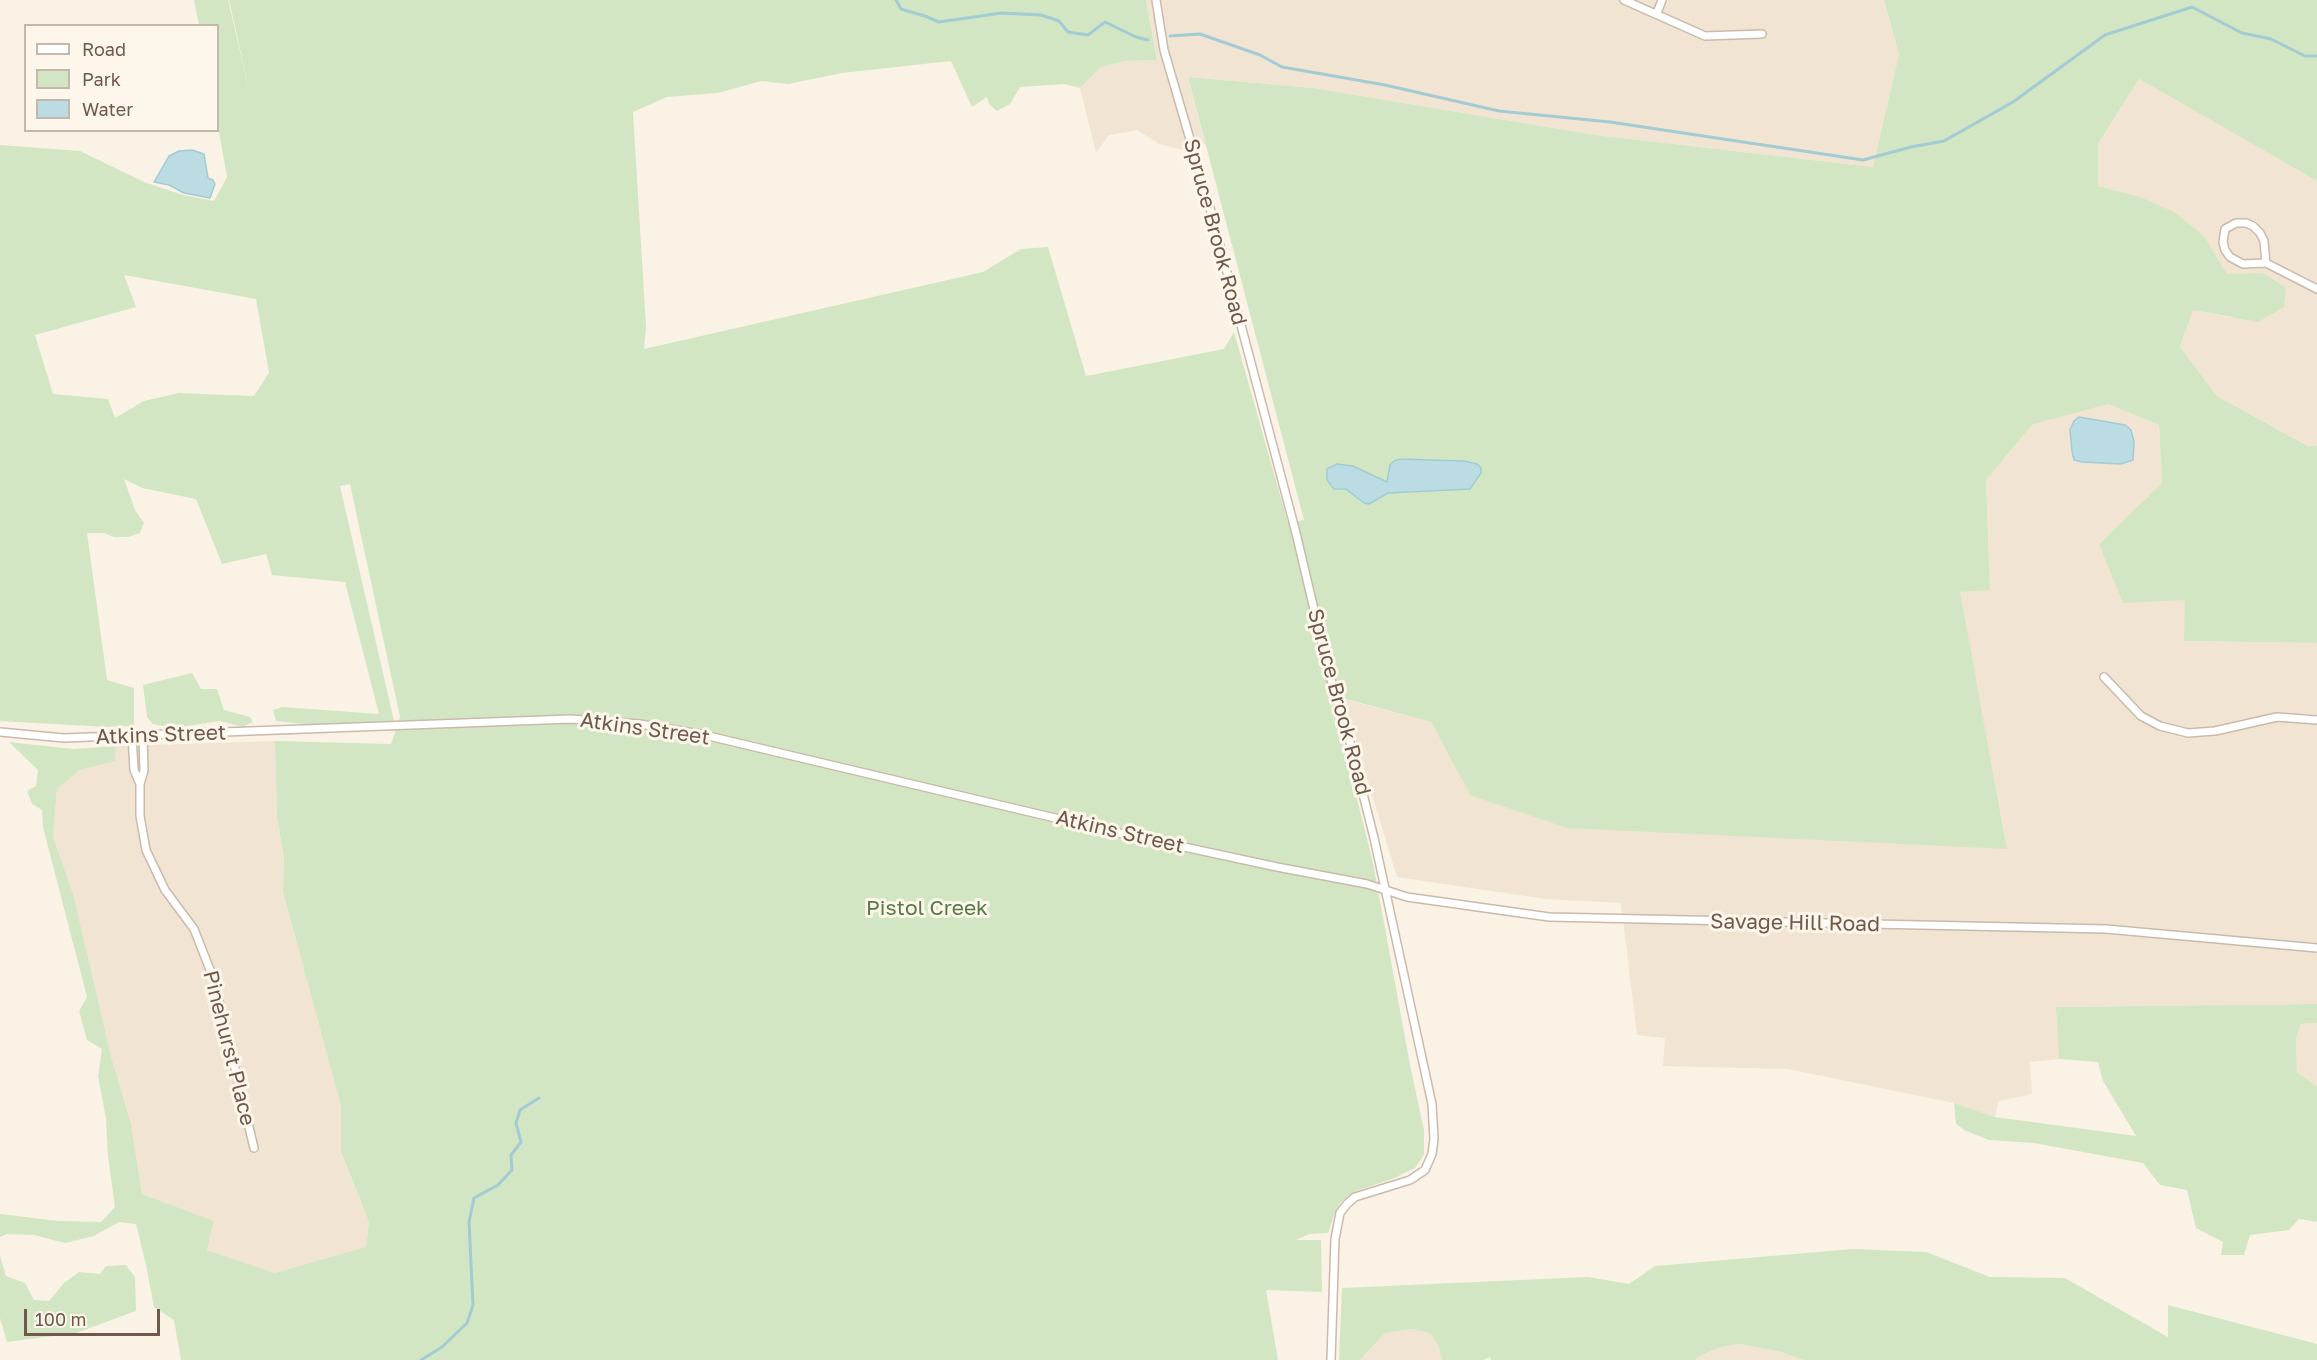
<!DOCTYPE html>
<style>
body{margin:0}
#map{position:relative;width:2317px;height:1360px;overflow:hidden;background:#faf2e4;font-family:"Golos Text",sans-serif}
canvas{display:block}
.legend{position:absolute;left:24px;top:24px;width:195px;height:108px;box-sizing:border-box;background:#fdf6ea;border:2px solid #c5b7ab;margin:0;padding:8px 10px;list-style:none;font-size:18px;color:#70594c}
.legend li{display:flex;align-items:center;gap:12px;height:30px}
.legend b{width:30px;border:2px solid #c5b7ab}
.scale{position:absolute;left:24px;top:1309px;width:136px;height:27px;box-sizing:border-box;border:3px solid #70594c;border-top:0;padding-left:8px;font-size:18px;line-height:21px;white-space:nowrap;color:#70594c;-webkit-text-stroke:4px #fdf6ea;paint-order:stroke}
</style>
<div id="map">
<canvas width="2317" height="1360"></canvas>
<ul class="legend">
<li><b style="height:8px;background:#fff"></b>Road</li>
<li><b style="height:16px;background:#d2e6c4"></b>Park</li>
<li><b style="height:16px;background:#bbdce2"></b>Water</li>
</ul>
<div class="scale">100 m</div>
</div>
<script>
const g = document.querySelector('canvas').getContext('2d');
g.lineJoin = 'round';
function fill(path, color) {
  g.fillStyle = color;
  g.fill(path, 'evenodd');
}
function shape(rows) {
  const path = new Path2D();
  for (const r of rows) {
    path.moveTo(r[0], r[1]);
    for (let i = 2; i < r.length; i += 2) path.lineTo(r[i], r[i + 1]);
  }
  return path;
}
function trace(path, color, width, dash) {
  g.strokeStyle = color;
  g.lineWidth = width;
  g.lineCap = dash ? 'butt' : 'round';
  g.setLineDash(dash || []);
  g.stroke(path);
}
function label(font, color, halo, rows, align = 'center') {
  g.font = font + ' "Golos Text",sans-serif';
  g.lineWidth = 6;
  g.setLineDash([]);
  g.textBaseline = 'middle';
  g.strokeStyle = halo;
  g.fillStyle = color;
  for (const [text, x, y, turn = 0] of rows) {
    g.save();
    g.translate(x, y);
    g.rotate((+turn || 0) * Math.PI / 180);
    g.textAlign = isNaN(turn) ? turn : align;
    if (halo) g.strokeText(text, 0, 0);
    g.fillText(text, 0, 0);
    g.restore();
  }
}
const residential = shape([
 [1146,0,1884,0,1899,54,1873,167,1595,135,1313,88,1188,77,1205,144,1187,151,1159,144,1137,130,1109,135,1096,153,1080,88,1101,67,1125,61,1157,60],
 [2139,79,2317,181,2317,446,2309,446,2217,396,2180,347,2193,310,2232,318,2263,273,2227,274,2205,237,2098,187,2098,144],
 [2108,404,2159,425,2162,483,2099,544,2185,600,2185,641,2317,643,2317,1004,2056,1007,2059,1059,2030,1062,2032,1094,1999,1101,1995,1117,1954,1103,1788,1069,1663,1066,1665,1038,1637,1035,1621,903,1546,899,1397,877,1343,699,1431,722,1470,795,2007,848,1959,592,1990,589,1986,480,2032,425],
 [275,741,277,818,284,858,283,892,341,1106,341,1153,369,1222,366,1248,275,1273,207,1250,214,1221,142,1194,131,1124,111,1056,74,897,53,836,57,789,80,770,115,761,116,746],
 [2317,1023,2317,1087,2316,1088,2297,1072,2296,1038,2301,1024],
 [1413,1329,1431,1334,1439,1347,1442,1360,1360,1360,1385,1333],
 [1739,1344,1778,1351,1803,1360,1695,1360,1702,1355,1721,1347]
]);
const green = shape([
 [194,0,228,0,251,98,229,0,1146,0,1157,60,1125,61,1101,67,1080,88,1065,84,1020,87,1010,104,997,111,989,104,987,97,972,107,951,61,842,73,788,84,761,81,718,93,667,97,633,112,646,327,644,349,983,272,1021,249,1048,247,1086,376,1224,349,1234,332,1288,523,1304,520,1188,77,1313,88,1595,135,1873,167,1899,54,1884,0,2317,0,2317,181,2139,79,2098,144,2098,186,2140,197,2174,212,2205,237,2227,274,2263,273,2286,288,2284,307,2258,322,2193,310,2180,347,2217,396,2308,446,2317,446,2317,643,2184,641,2185,600,2123,603,2099,544,2162,483,2159,425,2108,404,2032,425,1986,480,1990,590,1960,592,2007,849,1567,828,1470,795,1431,722,1331,695,1373,863,1411,1070,1424,1130,1424,1155,1415,1168,1392,1179,1356,1191,1341,1202,1335,1213,1328,1233,1309,1234,1296,1240,1321,1240,1322,1292,1266,1290,1278,1360,181,1360,174,1320,154,1307,146,1265,136,1224,119,1222,94,1236,65,1243,34,1235,7,1234,0,1237,0,1214,58,1221,101,1222,115,1207,108,1156,106,1118,98,1076,102,1049,87,1040,79,1011,87,997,43,827,42,810,32,804,27,791,36,786,38,770,9,742,73,749,116,746,115,761,80,770,57,789,53,836,74,897,111,1056,131,1124,142,1194,214,1221,207,1250,275,1273,366,1247,369,1222,341,1152,341,1106,283,892,284,858,277,818,275,741,391,744,400,717,350,484,340,486,394,721,313,725,276,721,273,710,283,707,379,714,345,582,272,575,266,554,222,564,196,499,142,488,124,479,135,510,144,523,140,533,128,537,114,537,104,533,87,533,107,680,134,688,134,726,107,727,0,721,0,145,80,151,144,182,183,195,214,201,227,177,218,127,218,26,199,25],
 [124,275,256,299,269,373,254,396,179,393,144,401,115,418,108,399,53,394,35,335,136,307],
 [192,673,201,689,217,689,224,710,250,717,253,722,243,727,220,721,173,728,153,724,147,717,143,685],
 [2317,1004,2317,1023,2301,1024,2296,1038,2297,1072,2317,1087,2317,1222,2299,1219,2289,1230,2250,1235,2244,1255,2221,1255,2223,1242,2196,1228,2187,1190,2160,1185,2143,1163,2034,1143,1989,1140,1966,1131,1956,1124,1954,1103,1995,1117,2136,1136,2103,1081,2098,1062,2059,1059,2056,1007],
 [1853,1249,1926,1252,1990,1277,2065,1278,2168,1337,2168,1305,2317,1344,2317,1360,1803,1360,1778,1351,1739,1344,1721,1347,1702,1355,1695,1360,1491,1360,1490,1357,1483,1360,1442,1360,1439,1347,1431,1334,1413,1329,1385,1333,1360,1360,1339,1360,1342,1288,1588,1277,1629,1284,1655,1266],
 [0,1256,6,1276,25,1283,34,1300,49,1301,64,1283,79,1272,100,1274,106,1266,126,1265,135,1277,136,1311,76,1333,7,1342,0,1318]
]);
const water = shape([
 [192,150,204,154,208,178,213,180,215,184,210,198,184,193,169,185,154,182,169,156,179,151,192,150],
 [2079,417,2125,425,2131,430,2134,442,2133,460,2121,464,2082,462,2074,460,2072,451,2070,430,2074,421,2079,417],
 [1400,459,1464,461,1477,464,1481,468,1481,473,1470,489,1388,493,1369,504,1364,503,1346,489,1334,489,1327,480,1327,469,1337,464,1353,466,1387,482,1390,465,1394,461,1400,459]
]);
const stream = shape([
 [896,0,901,9,925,16,939,22,1001,13,1041,15,1059,21,1068,32,1088,35,1105,22,1136,37,1148,40],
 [1170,36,1200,34,1260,55,1282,67,1385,85,1499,111,1610,122,1863,160,1911,147,1944,141,2013,102,2105,35,2192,7,2242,33,2271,39,2305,56,2317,56],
 [421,1360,442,1347,467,1323,473,1305,469,1222,474,1198,498,1185,512,1170,511,1155,521,1142,516,1123,520,1110,539,1098]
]);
const street = shape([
 [1156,0,1164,50,1210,208,1296,533,1329,673,1349,738,1374,838,1432,1104,1434,1139,1432,1154,1425,1170,1410,1180,1355,1197,1347,1204,1340,1213,1335,1239,1331,1360],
 [1624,0,1705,36,1762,34],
 [1657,13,1662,0],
 [2266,263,2264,241,2260,233,2253,226,2246,223,2236,223,2225,229,2223,242,2225,250,2230,257,2243,264,2266,263,2317,289],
 [2104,677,2141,716,2160,726,2188,733,2215,731,2277,717,2317,720],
 [0,732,64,738,570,719,640,724,700,734,1110,831,1277,867,1367,884,1407,897,1549,917,2106,929,2317,948],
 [132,736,134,770,140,784],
 [143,736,144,770,140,784,140,816,146,850,165,890,194,929,214,980,254,1148]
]);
const streetNames = [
 ["Spruce Brook Road",1215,232,75],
 ["Spruce Brook Road",1339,702,75],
 ["Atkins Street",645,729,8],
 ["Atkins Street",161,735,-2],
 ["Atkins Street",1120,832,13],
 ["Savage Hill Road",1795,923,1],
 ["Pinehurst Place",229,1048,76]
];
const parkNames = [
 ["Pistol Creek",927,908]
];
fill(residential, '#f1e4d3');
fill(green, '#d2e6c4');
fill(water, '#bbdce2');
trace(water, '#a2cbd3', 1.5);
trace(stream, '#a2cbd3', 3);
trace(street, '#cabaac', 10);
trace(street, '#fff', 7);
label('21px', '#70594c', '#fdf6ea', streetNames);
label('21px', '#577b48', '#fdf6ea', parkNames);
</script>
